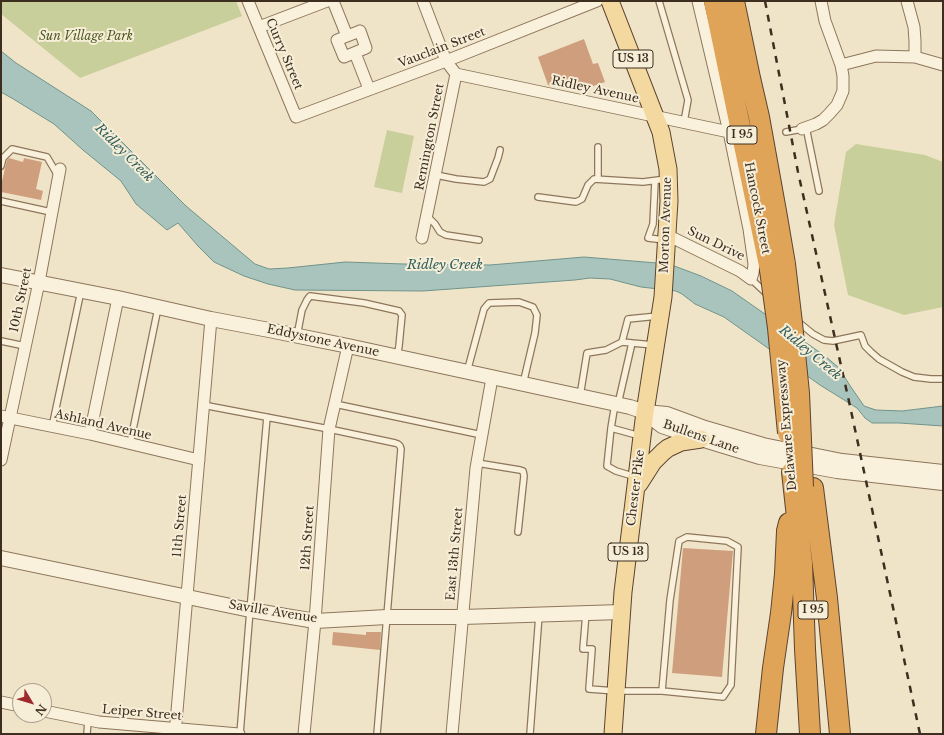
<!DOCTYPE html>
<style>
body{margin:0}
#map{position:relative;width:944px;height:735px;overflow:hidden;background:#f0e4c8;font-family:"Libre Baskerville",serif}
canvas{display:block}
.frame{position:absolute;inset:0;border:2px solid #3d2e20;pointer-events:none}
.north{position:absolute;left:12px;top:683px;width:40px;height:40px;box-sizing:border-box;background:#f7eed8;border:1px solid #ada18e;border-radius:50%;rotate:128deg;font-size:11px;font-weight:700;line-height:16px;text-align:center;color:#3d2e20}
.north::after{content:'';display:block;margin:auto;width:14px;height:18px;background:#9e2a2b;clip-path:polygon(50% 0,100% 100%,50% 72%,0 100%)}
</style>
<div id="map">
<canvas width="944" height="735"></canvas>
<div class="frame"></div>
<div class="north">N</div>
</div>
<script>
const g = document.querySelector('canvas').getContext('2d');
g.lineJoin = 'round';
function fill(path, color) {
  g.fillStyle = color;
  g.fill(path, 'evenodd');
}
function shape(rows) {
  const path = new Path2D();
  for (const r of rows) {
    path.moveTo(r[0], r[1]);
    for (let i = 2; i < r.length; i += 2) path.lineTo(r[i], r[i + 1]);
  }
  return path;
}
function trace(path, color, width, dash) {
  g.strokeStyle = color;
  g.lineWidth = width;
  g.lineCap = dash ? 'butt' : 'round';
  g.setLineDash(dash || []);
  g.stroke(path);
}
function label(font, color, halo, rows, align = 'center') {
  g.font = font + ' "Libre Baskerville",serif';
  g.lineWidth = 4;
  g.setLineDash([]);
  g.textBaseline = 'middle';
  g.strokeStyle = halo;
  g.fillStyle = color;
  for (const [text, x, y, turn = 0] of rows) {
    g.save();
    g.translate(x, y);
    g.rotate((+turn || 0) * Math.PI / 180);
    g.textAlign = isNaN(turn) ? turn : align;
    if (halo) g.strokeText(text, 0, 0);
    g.fillText(text, 0, 0);
    g.restore();
  }
}
const green = shape([
 [1,1,236,1,242,16,80,78,1,14],
 [387,130,414,136,402,193,374,187],
 [856,144,925,155,943,162,943,307,904,315,848,295,834,225,846,152]
]);
const water = shape([
 [1,51,16,63,91,111,186,206,255,264,269,269,288,268,345,262,404,264,490,265,584,257,669,264,701,276,732,291,825,356,838,367,851,387,864,406,876,410,902,411,943,406,943,426,899,423,872,423,865,418,857,408,820,385,724,317,695,304,682,294,676,291,641,287,610,279,590,278,575,280,423,291,295,290,268,284,244,276,214,262,198,246,178,223,167,230,136,204,121,181,83,150,54,124,15,100,1,92,1,51]
]);
const building = shape([
 [584,39,593,64,598,63,605,82,585,89,583,83,578,85,576,79,556,87,548,85,538,57],
 [9,158,23,162,24,158,42,162,36,189,43,191,41,200,1,192,1,186,5,168,7,160],
 [683,548,733,551,722,677,672,673],
 [333,632,366,635,366,632,381,632,380,650,332,645]
]);
const service = shape([
 [659,1,688,100,684,122],
 [806,127,819,191],
 [786,132,802,129],
 [1,166,3,158,12,149,47,157,57,174],
 [436,175,456,179,484,182,490,179,498,158,500,150],
 [598,179,598,147],
 [655,181,653,224,648,238,665,240],
 [538,197,576,202,582,199,588,185,594,179,643,182,666,179],
 [1,201,51,212],
 [427,216,435,224,440,232,446,235,479,240],
 [751,279,767,294],
 [797,321,813,334,824,340,833,341,861,335,865,346,871,352,879,359,902,372,914,377,931,379,943,379],
 [297,336,302,310,307,300,310,296,364,303,399,311,402,315,399,346,397,357],
 [1,341,25,346],
 [622,342,628,319,658,316],
 [467,372,484,309,489,303,519,302,533,307,537,315,535,333,523,384],
 [580,396,587,353,606,350,622,342,653,345],
 [335,404,482,435],
 [618,404,632,343],
 [203,405,329,429,395,443,398,444,400,446,401,449,377,734],
 [52,427,81,291],
 [611,428,615,404],
 [130,444,158,308],
 [477,463,520,470,523,471,524,476,518,532],
 [636,477,616,471,607,466,611,428,640,436],
 [586,613,583,649,592,649,589,689,616,691,662,691,723,697,731,685,738,547,727,541,687,537,679,541,670,600,662,691],
 [87,734,88,720],
 [240,734,250,610,267,417],
 [530,734,539,615]
]);
const minor = shape([
 [248,1,296,117,446,61,597,1],
 [333,1,347,36],
 [907,1,914,27,915,41,915,57],
 [259,27,327,1],
 [360,31,366,48,344,57,337,40,360,31],
 [355,53,369,89],
 [841,65,876,56,915,57,943,65],
 [456,74,729,132],
 [802,129,816,124,823,120,829,114,837,105,843,91,843,76,841,65,825,21,821,1],
 [667,235,740,271,751,279,753,273,754,264,749,229,729,132,698,1],
 [422,238,456,74,446,61,423,1],
 [1,416,90,434,199,460],
 [90,434,118,298],
 [1,460,39,282,60,169],
 [1,702,20,706],
 [44,711,99,722,239,734],
 [175,734,211,319],
 [304,734,315,621,329,429,348,346],
 [452,734,476,468,492,378]
]);
const tertiary = shape([
 [1,275,118,298,211,319,269,330,348,346,630,407,645,412,667,414,705,428,763,445,842,461,943,472],
 [645,413,662,426,701,439,760,457,837,471,943,483],
 [1,558,250,610,315,621,387,617,462,617,621,612]
]);
const primary = shape([
 [610,1,661,132,668,169,669,201,663,297,645,412,623,592,613,734],
 [639,484,653,462,663,452,668,448,681,442,701,439]
]);
const motorway = shape([
 [714,1,770,270],
 [734,1,750,78,759,117,777,217,785,264],
 [792,472,802,563,805,649,810,734],
 [813,488,827,598,840,734],
 [766,734,773,668,781,613,785,574,787,531,789,523]
]);
const rail = shape([
 [765,1,798,172,850,406,920,734]
]);
const motorwayBridge = shape([
 [785,264,792,323,799,393,803,487],
 [770,270,778,328,788,433]
]);
const shields = [
 [633,59,40],
 [742,135,30],
 [628,552,40],
 [813,610,30]
];
const shieldNames = [
 ["US 13",633,59],
 ["I 95",742,135],
 ["US 13",628,552],
 ["I 95",813,610]
];
const parkNames = [
 ["Sun Village Park",86,37]
];
const streetNames = [
 ["Vauclain Street",442,48,-21],
 ["Curry Street",284,54,67],
 ["Ridley Avenue",595,90,12],
 ["Remington Street",430,137,-79],
 ["Hancock Street",757,208,79],
 ["Morton Avenue",666,225,-88],
 ["Sun Drive",716,244,26],
 ["10th Street",21,300,-78],
 ["Eddystone Avenue",323,341,12],
 ["Ashland Avenue",103,425,13],
 ["Delaware Expressway",787,425,-95],
 ["Bullens Lane",701,437,19],
 ["Chester Pike",636,488,-83],
 ["11th Street",180,526,-85],
 ["12th Street",308,538,-86],
 ["East 13th Street",455,554,-85],
 ["Saville Avenue",273,612,9],
 ["Leiper Street",142,713,5]
];
const waterNames = [
 ["Ridley Creek",124,153,45],
 ["Ridley Creek",445,265],
 ["Ridley Creek",810,353,40]
];
fill(green, '#c9cf9b');
fill(water, '#a9c4bc');
trace(water, '#6f938a', 1);
fill(building, '#cf9f7d');
trace(service, '#8d765c', 8);
trace(minor, '#8d765c', 13);
trace(tertiary, '#8d765c', 16);
trace(primary, '#5b4430', 19);
trace(motorway, '#5b4430', 22);
trace(service, '#faf1dc', 5.5);
trace(minor, '#faf1dc', 11);
trace(tertiary, '#faf1dc', 14);
trace(primary, '#f3d9a0', 17);
trace(motorway, '#e0a458', 20);
trace(rail, '#3d2e20', 2.5, [7, 7]);
trace(motorwayBridge, '#5b4430', 22, []);
trace(motorwayBridge, '#e0a458', 20);
for (const [x, y, w] of shields) {
  const box = new Path2D();
  box.roundRect(x - w / 2, y - 9, w, 18, 3);
  g.fillStyle = '#f7eed8';
  g.fill(box);
  trace(box, '#3d2e20', 1);
}
label('bold 11px', '#3d2e20', null, shieldNames);
label('italic 12px', '#4d5a26', '#f7eed8', parkNames);
label('12px', '#3d2e20', '#f7eed8', streetNames);
label('italic 13px', '#2f5d5a', '#f7eed8', waterNames);
</script>
